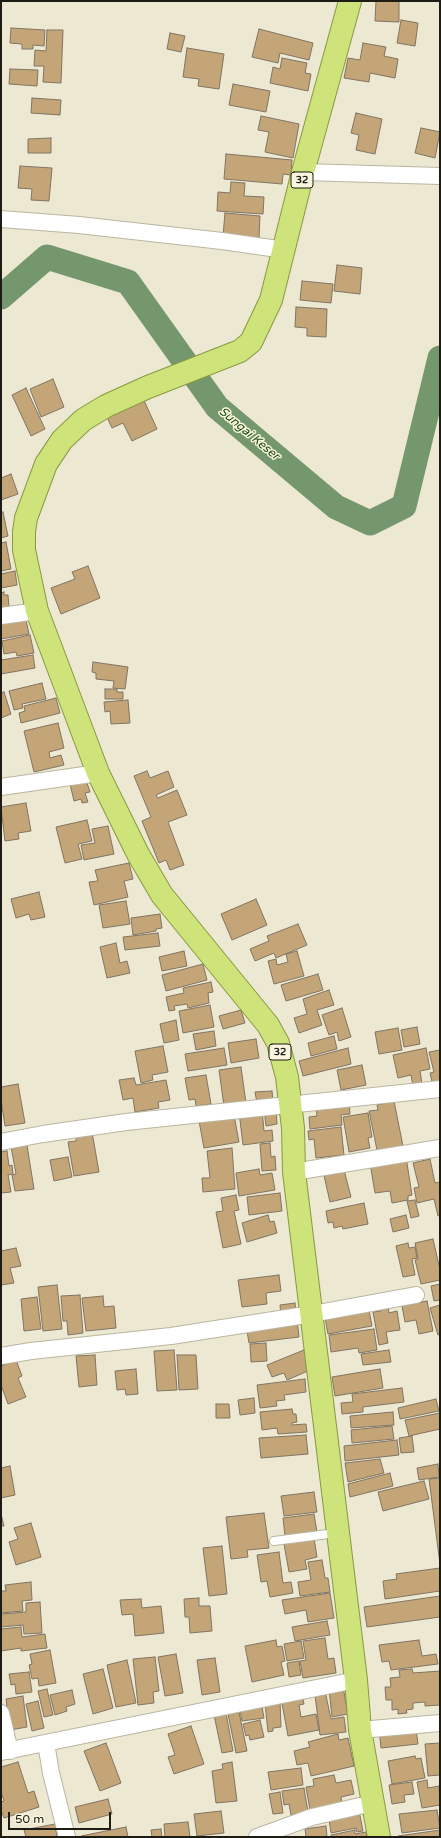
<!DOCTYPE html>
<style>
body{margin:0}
#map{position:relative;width:441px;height:1838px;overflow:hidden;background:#ece8d2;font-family:"Varela Round",sans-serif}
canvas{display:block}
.frame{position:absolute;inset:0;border:2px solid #1d1c14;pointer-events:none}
.scale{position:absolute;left:8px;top:1812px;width:103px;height:18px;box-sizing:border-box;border:2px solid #1d1c14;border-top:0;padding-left:5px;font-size:12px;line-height:14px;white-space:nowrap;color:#1d1c14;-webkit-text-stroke:3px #f9f5df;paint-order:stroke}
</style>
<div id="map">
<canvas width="441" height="1838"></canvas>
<div class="frame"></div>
<div class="scale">50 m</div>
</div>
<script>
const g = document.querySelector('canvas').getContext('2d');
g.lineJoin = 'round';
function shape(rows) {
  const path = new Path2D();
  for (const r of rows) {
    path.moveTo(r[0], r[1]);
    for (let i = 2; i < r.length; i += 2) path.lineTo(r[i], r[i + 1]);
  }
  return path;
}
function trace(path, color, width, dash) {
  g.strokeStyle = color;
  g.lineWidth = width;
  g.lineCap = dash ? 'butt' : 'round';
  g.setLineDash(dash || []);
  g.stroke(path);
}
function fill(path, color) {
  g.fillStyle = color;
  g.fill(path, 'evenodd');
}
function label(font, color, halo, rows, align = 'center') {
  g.font = font + ' "Varela Round",sans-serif';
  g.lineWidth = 3;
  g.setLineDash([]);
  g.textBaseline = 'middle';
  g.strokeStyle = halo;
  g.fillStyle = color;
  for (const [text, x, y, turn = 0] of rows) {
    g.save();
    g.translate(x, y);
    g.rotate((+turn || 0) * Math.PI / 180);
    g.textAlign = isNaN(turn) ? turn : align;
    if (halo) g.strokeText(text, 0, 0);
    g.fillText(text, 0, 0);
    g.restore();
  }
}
const river = shape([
 [1,297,47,257,128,282,217,407,336,507,370,523,404,506,440,358]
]);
const building = shape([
 [376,1,399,1,399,22,375,21,376,1],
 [401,20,418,23,415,46,397,43,401,20],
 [11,28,45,30,44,46,33,45,33,49,22,49,22,44,10,43,11,28],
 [259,29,313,43,309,60,280,53,278,63,252,57,259,29],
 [47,30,63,30,61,83,43,82,44,66,34,66,35,50,46,51,47,30],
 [170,33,185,36,181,52,167,49,170,33],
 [363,43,386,47,384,56,398,59,395,78,370,73,369,82,344,78,348,58,360,60,363,43],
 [187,48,224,54,219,89,198,86,199,79,183,77,187,48],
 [282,58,307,63,305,73,311,74,308,91,270,83,273,67,280,69,282,58],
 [10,69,38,70,37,86,9,84,10,69],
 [233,84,270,91,266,112,229,105,233,84],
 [32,98,61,100,60,115,31,113,32,98],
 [356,113,382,119,375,154,356,150,359,135,351,133,356,113],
 [261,116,299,124,293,158,265,152,269,132,258,130,261,116],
 [421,128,440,132,435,158,415,153,421,128],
 [51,138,51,153,28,153,28,139,51,138],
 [226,154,292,160,291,175,283,174,282,184,224,179,226,154],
 [20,166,52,168,49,201,31,200,32,189,18,188,20,166],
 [231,182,245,183,244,196,264,197,263,214,217,211,218,192,230,193,231,182],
 [225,213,260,216,259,238,223,236,225,213],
 [337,265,362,268,360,294,334,291,337,265],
 [302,281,333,284,331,303,300,300,302,281],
 [296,307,327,309,326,337,307,336,307,328,295,327,296,307],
 [53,379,64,407,41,417,30,389,53,379],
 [26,388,45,429,31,436,12,395,26,388],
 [142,396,157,429,132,441,123,423,112,428,105,413,142,396],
 [11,474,18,494,1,500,1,478,11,474],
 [3,512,8,536,1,538,1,513,3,512],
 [6,542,11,569,1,571,1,543,6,542],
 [88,566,100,598,61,614,51,588,75,579,72,572,88,566],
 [15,571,17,585,1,588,1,574,15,571],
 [4,592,4,595,8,595,9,607,1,608,1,593,4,592],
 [26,620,29,634,1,639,1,624,26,620],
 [30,635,34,653,17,656,16,652,4,654,2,641,30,635],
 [33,655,35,668,1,674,1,660,33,655],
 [93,662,128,667,125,689,113,688,114,681,96,679,96,673,92,672,93,662],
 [42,683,46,699,22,704,23,708,14,710,9,691,42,683],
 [105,689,117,689,117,692,123,692,123,699,105,699,105,689],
 [4,692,11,714,1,718,1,693,4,692],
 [56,698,60,713,21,723,19,713,25,711,24,706,56,698],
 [128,700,130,723,111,724,110,711,105,712,104,702,128,700],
 [58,723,64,748,49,752,50,758,61,755,64,765,34,772,24,731,58,723],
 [147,771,150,778,168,771,174,787,156,795,158,798,177,790,187,815,168,822,184,865,170,870,166,860,159,863,142,821,151,817,134,776,147,771],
 [86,780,90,792,85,793,88,802,82,803,81,799,74,801,70,784,86,780],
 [26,803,31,831,18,833,19,839,5,841,1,807,26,803],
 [87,820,92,841,78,844,82,859,65,863,56,827,87,820],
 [108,826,114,854,84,860,81,845,95,843,92,829,108,826],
 [129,863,133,879,124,881,128,897,94,905,89,882,98,881,95,870,129,863],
 [39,892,45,917,31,920,29,914,16,918,11,899,39,892],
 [256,899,267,925,232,940,221,914,256,899],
 [126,901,130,924,103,928,99,905,126,901],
 [160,914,162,928,156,929,156,931,133,935,131,918,160,914],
 [298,924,307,945,276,958,274,953,255,961,250,949,269,941,267,936,298,924],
 [158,933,160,946,125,950,123,937,158,933],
 [116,943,120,963,127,961,130,973,107,978,100,947,116,943],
 [184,951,187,966,162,971,159,957,184,951],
 [297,951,304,976,274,984,268,961,276,959,277,965,288,962,286,954,297,951],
 [203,964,207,980,166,991,162,975,203,964],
 [318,974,323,990,286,1001,281,985,318,974],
 [211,982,213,992,208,993,209,1003,188,1008,187,1004,174,1006,175,1010,169,1011,166,997,184,993,183,988,211,982],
 [329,990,334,1005,317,1010,322,1025,299,1033,294,1018,307,1014,303,999,329,990],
 [210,1005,214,1027,183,1033,179,1011,210,1005],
 [342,1008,351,1037,339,1041,337,1032,329,1035,322,1015,342,1008],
 [241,1010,245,1023,223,1029,219,1016,241,1010],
 [176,1020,179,1040,164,1043,160,1024,176,1020],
 [417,1027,420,1044,404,1047,401,1030,417,1027],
 [398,1028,402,1050,379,1054,375,1032,398,1028],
 [214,1031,216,1046,196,1050,193,1034,214,1031],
 [334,1036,337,1049,311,1056,308,1043,334,1036],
 [256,1039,259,1058,231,1063,228,1043,256,1039],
 [163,1046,168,1072,152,1075,153,1080,141,1083,135,1051,163,1046],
 [224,1048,227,1065,188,1071,185,1054,224,1048],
 [348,1048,351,1064,303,1076,299,1061,348,1048],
 [426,1048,430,1069,420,1071,422,1084,413,1086,411,1075,398,1078,393,1055,426,1048],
 [440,1050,440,1086,433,1086,430,1073,434,1072,429,1052,440,1050],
 [362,1065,366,1085,341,1090,337,1070,362,1065],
 [241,1067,246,1103,224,1106,219,1070,241,1067],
 [206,1075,211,1104,196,1106,195,1099,189,1100,185,1078,206,1075],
 [134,1078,136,1085,166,1080,170,1100,158,1102,159,1108,135,1112,133,1098,123,1100,119,1080,134,1078],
 [18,1084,25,1123,5,1126,1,1100,1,1087,18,1084],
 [272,1091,273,1101,257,1103,255,1092,272,1091],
 [394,1101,403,1146,377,1150,369,1111,378,1110,377,1105,394,1101],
 [349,1102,350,1114,341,1115,342,1125,310,1129,309,1117,317,1116,316,1106,349,1102],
 [262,1109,264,1131,272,1130,273,1141,243,1145,239,1112,262,1109],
 [276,1109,277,1124,266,1126,264,1110,276,1109],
 [368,1113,372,1137,368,1138,370,1148,349,1152,343,1117,368,1113],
 [234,1115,239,1142,204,1148,199,1121,234,1115],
 [341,1127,344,1155,316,1158,314,1139,309,1140,308,1131,341,1127],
 [92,1132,99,1172,74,1176,68,1142,76,1141,76,1135,92,1132],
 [26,1139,34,1189,15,1191,12,1175,16,1174,10,1141,26,1139],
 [270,1143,271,1157,275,1156,276,1170,262,1171,260,1144,270,1143],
 [232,1148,235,1189,203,1192,202,1178,210,1178,207,1151,232,1148],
 [7,1151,9,1166,12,1165,13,1174,8,1175,11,1192,1,1193,1,1152,7,1151],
 [68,1157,72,1177,54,1181,50,1160,68,1157],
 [406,1157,412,1195,408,1196,408,1200,392,1203,390,1191,375,1193,370,1163,406,1157],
 [430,1159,435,1183,440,1182,440,1215,438,1216,434,1199,417,1203,414,1188,419,1187,413,1163,430,1159],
 [343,1166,351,1197,330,1202,323,1171,343,1166],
 [259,1169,260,1175,272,1173,275,1190,239,1196,236,1173,259,1169],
 [280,1193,282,1211,249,1215,247,1197,280,1193],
 [236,1195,239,1210,234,1211,241,1244,223,1248,216,1212,223,1211,221,1198,236,1195],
 [415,1200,419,1216,411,1218,407,1201,415,1200],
 [364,1203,368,1224,343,1229,342,1226,334,1228,333,1222,328,1223,326,1211,364,1203],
 [268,1215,270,1222,274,1221,277,1233,247,1242,242,1223,268,1215],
 [406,1215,409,1228,393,1232,390,1219,406,1215],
 [433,1239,440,1270,440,1280,421,1284,415,1260,418,1259,415,1243,433,1239],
 [408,1243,409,1248,415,1247,417,1258,412,1259,415,1275,403,1277,396,1246,408,1243],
 [16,1248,21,1266,10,1268,14,1283,1,1285,1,1251,16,1248],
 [279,1275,281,1291,266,1293,267,1304,242,1307,238,1280,279,1275],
 [440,1284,440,1300,434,1301,431,1286,440,1284],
 [57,1285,62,1329,43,1331,38,1287,57,1285],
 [80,1295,83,1333,68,1335,67,1321,63,1321,61,1296,80,1295],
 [103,1296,104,1307,114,1306,116,1328,86,1331,82,1298,103,1296],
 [37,1297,41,1329,24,1331,21,1299,37,1297],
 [427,1301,433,1331,419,1334,416,1320,405,1322,402,1306,427,1301],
 [295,1303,296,1314,281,1316,280,1305,295,1303],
 [440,1305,440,1334,438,1335,430,1308,440,1305],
 [388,1306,389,1313,397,1311,400,1330,386,1332,388,1343,379,1345,373,1312,381,1311,380,1307,388,1306],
 [369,1310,372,1326,328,1334,325,1318,369,1310],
 [297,1319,299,1337,249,1343,246,1325,297,1319],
 [374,1329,377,1350,359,1353,358,1348,331,1352,329,1335,374,1329],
 [266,1343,267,1361,251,1362,250,1344,266,1343],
 [174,1350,177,1390,157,1391,154,1351,174,1350],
 [304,1350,309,1363,306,1364,308,1371,287,1380,284,1373,272,1377,267,1365,304,1350],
 [389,1350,391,1362,363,1365,361,1354,389,1350],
 [95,1355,97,1385,79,1387,76,1356,95,1355],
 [177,1355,196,1355,198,1389,179,1390,177,1355],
 [16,1360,22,1376,18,1378,26,1397,8,1404,1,1385,1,1366,16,1360],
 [136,1369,138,1394,126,1395,125,1389,117,1390,115,1371,136,1369],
 [380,1369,383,1388,335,1396,332,1377,380,1369],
 [305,1379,306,1392,284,1395,285,1400,276,1401,277,1406,260,1408,257,1385,305,1379],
 [402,1388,404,1402,363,1407,363,1412,342,1414,341,1403,353,1402,352,1394,402,1388],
 [254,1398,255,1413,240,1415,238,1400,254,1398],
 [436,1399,439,1411,400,1419,398,1408,436,1399],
 [216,1404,229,1404,230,1418,216,1418,216,1404],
 [292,1409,293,1414,296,1414,297,1422,292,1423,292,1425,306,1424,307,1432,278,1434,277,1428,262,1430,260,1412,292,1409],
 [393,1412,394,1425,351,1428,350,1416,393,1412],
 [440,1413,440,1429,409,1436,405,1420,440,1413],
 [392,1426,394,1439,352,1443,351,1430,392,1426],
 [306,1435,308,1454,261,1458,259,1438,306,1435],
 [412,1436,414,1452,401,1453,399,1438,412,1436],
 [397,1440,399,1455,345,1461,344,1446,397,1440],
 [380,1459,384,1473,348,1482,345,1463,380,1459],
 [438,1464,439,1477,419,1480,417,1468,438,1464],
 [10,1466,15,1495,1,1498,1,1468,10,1466],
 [390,1473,393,1486,350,1497,348,1484,390,1473],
 [440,1478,440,1564,429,1479,440,1478],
 [424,1481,429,1499,383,1511,378,1492,424,1481],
 [314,1492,317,1512,284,1516,281,1496,314,1492],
 [264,1513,269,1548,247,1550,248,1557,231,1559,226,1517,264,1513],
 [1,1514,4,1526,1,1526,1,1514],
 [314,1514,317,1532,285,1536,283,1518,314,1514],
 [31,1523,41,1557,16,1565,9,1542,18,1539,14,1528,31,1523],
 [314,1538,317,1557,305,1560,307,1569,289,1572,284,1544,314,1538],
 [222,1546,227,1594,209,1596,203,1548,222,1546],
 [279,1552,283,1583,291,1582,293,1593,270,1597,267,1581,261,1582,257,1555,279,1552],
 [322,1560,325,1578,328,1578,330,1592,300,1596,298,1582,311,1580,308,1562,322,1560],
 [440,1568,440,1591,385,1599,383,1581,397,1579,396,1574,440,1568],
 [31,1582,32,1600,22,1601,23,1611,1,1613,1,1591,6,1591,5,1585,31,1582],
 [330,1593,334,1618,308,1622,306,1610,285,1614,282,1600,330,1593],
 [440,1596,440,1617,367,1627,364,1607,440,1596],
 [199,1598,199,1606,210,1606,212,1631,190,1633,189,1617,185,1617,184,1599,199,1598],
 [141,1599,142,1608,161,1606,164,1633,135,1636,133,1614,122,1615,120,1600,141,1599],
 [40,1602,42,1633,24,1634,23,1625,1,1627,1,1614,26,1612,26,1603,40,1602],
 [327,1621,330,1635,295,1641,292,1627,327,1621],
 [21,1627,22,1637,45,1634,47,1648,21,1651,21,1648,1,1651,1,1629,21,1627],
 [325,1638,328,1659,334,1658,336,1673,303,1678,300,1661,306,1660,303,1641,325,1638],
 [276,1640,277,1647,282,1646,285,1661,281,1662,284,1675,252,1682,245,1646,276,1640],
 [419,1640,422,1656,436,1654,438,1664,391,1670,389,1661,382,1662,379,1645,419,1640],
 [301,1641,304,1658,287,1661,284,1644,301,1641],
 [50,1650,56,1683,39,1686,38,1678,32,1679,29,1665,32,1664,30,1654,50,1650],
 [176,1654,183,1693,165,1696,158,1657,176,1654],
 [155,1657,159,1691,153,1692,154,1703,138,1705,133,1659,155,1657],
 [215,1658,220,1692,202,1695,197,1660,215,1658],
 [127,1660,136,1703,116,1707,107,1665,127,1660],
 [299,1661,301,1675,289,1677,287,1663,299,1661],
 [103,1669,113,1708,93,1714,83,1674,103,1669],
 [412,1669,413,1673,440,1671,440,1705,425,1706,425,1702,413,1703,413,1709,406,1710,407,1713,398,1714,398,1709,392,1710,392,1700,386,1700,385,1687,391,1687,390,1678,400,1677,399,1670,412,1669],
 [29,1672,32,1692,16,1694,15,1684,11,1685,9,1674,29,1672],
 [343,1687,348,1714,332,1717,329,1689,343,1687],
 [47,1689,53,1715,44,1717,38,1691,47,1689],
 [72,1690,75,1704,66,1707,67,1711,55,1715,50,1695,72,1690],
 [325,1691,331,1719,344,1717,346,1732,320,1735,315,1695,325,1691],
 [302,1694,304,1704,299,1705,301,1717,316,1714,319,1730,288,1736,281,1698,302,1694],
 [23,1696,27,1727,10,1730,6,1699,23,1696],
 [38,1701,44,1728,32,1731,26,1704,38,1701],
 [261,1701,264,1718,242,1721,239,1705,261,1701],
 [280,1701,281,1727,273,1728,273,1731,268,1732,265,1703,280,1701],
 [239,1712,247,1751,236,1753,228,1714,239,1712],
 [226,1713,233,1751,222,1753,214,1715,226,1713],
 [260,1720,264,1737,250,1740,249,1735,246,1736,243,1724,260,1720],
 [191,1726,204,1764,174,1774,168,1757,175,1755,168,1734,191,1726],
 [379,1729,416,1729,418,1744,381,1748,379,1729],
 [338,1734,339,1740,348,1738,354,1766,311,1776,308,1763,297,1765,294,1751,310,1747,308,1742,338,1734],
 [106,1743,121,1783,100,1791,84,1751,106,1743],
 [440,1743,440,1775,428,1776,425,1744,440,1743],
 [415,1756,416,1759,421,1758,425,1778,392,1784,388,1761,415,1756],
 [18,1762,28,1793,34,1791,39,1807,4,1818,1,1810,1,1802,4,1801,1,1792,1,1767,18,1762],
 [232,1762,237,1801,216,1803,212,1771,223,1769,222,1764,232,1762],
 [301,1768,303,1785,271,1790,268,1772,301,1768],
 [334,1775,336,1783,351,1780,354,1794,341,1797,342,1804,310,1810,306,1787,314,1786,313,1779,334,1775],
 [427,1780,428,1788,439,1786,440,1805,422,1808,417,1782,427,1780],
 [412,1782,414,1794,404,1795,405,1802,392,1804,389,1785,412,1782],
 [304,1788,308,1812,291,1815,289,1804,284,1805,282,1791,304,1788],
 [280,1792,283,1813,273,1814,269,1794,280,1792],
 [108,1799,112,1814,79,1823,75,1807,108,1799],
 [437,1810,440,1828,402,1833,399,1814,437,1810],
 [221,1811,224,1833,197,1836,194,1814,221,1811],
 [359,1811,363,1831,357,1832,356,1828,331,1833,329,1819,359,1811],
 [188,1822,190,1837,165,1837,164,1824,188,1822],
 [55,1824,57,1837,26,1837,24,1830,55,1824],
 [326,1826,327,1837,306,1837,305,1829,326,1826],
 [126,1827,128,1837,81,1837,81,1836,126,1827],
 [161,1829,162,1837,152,1837,151,1830,161,1829],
 [355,1830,355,1834,366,1832,367,1837,331,1837,331,1835,355,1830],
 [440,1830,440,1837,398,1837,398,1836,440,1830]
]);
const service = shape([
 [274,1541,336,1533]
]);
const minor = shape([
 [303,172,440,176],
 [1,219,79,225,222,241,285,250],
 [1,616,37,611],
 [1,787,98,773],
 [1,1142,43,1134,126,1122,440,1089],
 [294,1172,440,1148],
 [1,1356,31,1351,171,1336,312,1314,416,1295],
 [1,1713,10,1751],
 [360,1730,440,1723],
 [46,1743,51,1773,67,1837],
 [1,1752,356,1680],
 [257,1837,312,1817,373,1803]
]);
const trunk = shape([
 [350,1,303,172,271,300,251,342,240,351,148,387,106,406,83,420,62,440,46,464,26,518,24,532,24,550,37,611,98,773,138,854,162,895,268,1025,278,1043,287,1077,293,1128,294,1172,356,1680,360,1730,379,1837]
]);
const shields = [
 [302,180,22],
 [280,1052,22]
];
const shieldNames = [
 ["32",302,180],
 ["32",280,1052]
];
const waterNames = [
 ["Sungai Keser",249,434,40]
];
trace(river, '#75976e', 25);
fill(building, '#c3a577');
trace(building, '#807463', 1);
trace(service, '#bab6a1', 10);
trace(minor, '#bab6a1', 18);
trace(trunk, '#889941', 24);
trace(service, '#fff', 8);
trace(minor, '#fff', 16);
trace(trunk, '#cee47a', 22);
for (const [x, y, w] of shields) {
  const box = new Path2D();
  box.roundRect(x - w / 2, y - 8, w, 16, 3);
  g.fillStyle = '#f9f5df';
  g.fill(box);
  trace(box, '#1d1c14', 1);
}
label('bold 10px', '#1d1c14', null, shieldNames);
label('italic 12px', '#1c4c12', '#f9f5df', waterNames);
</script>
